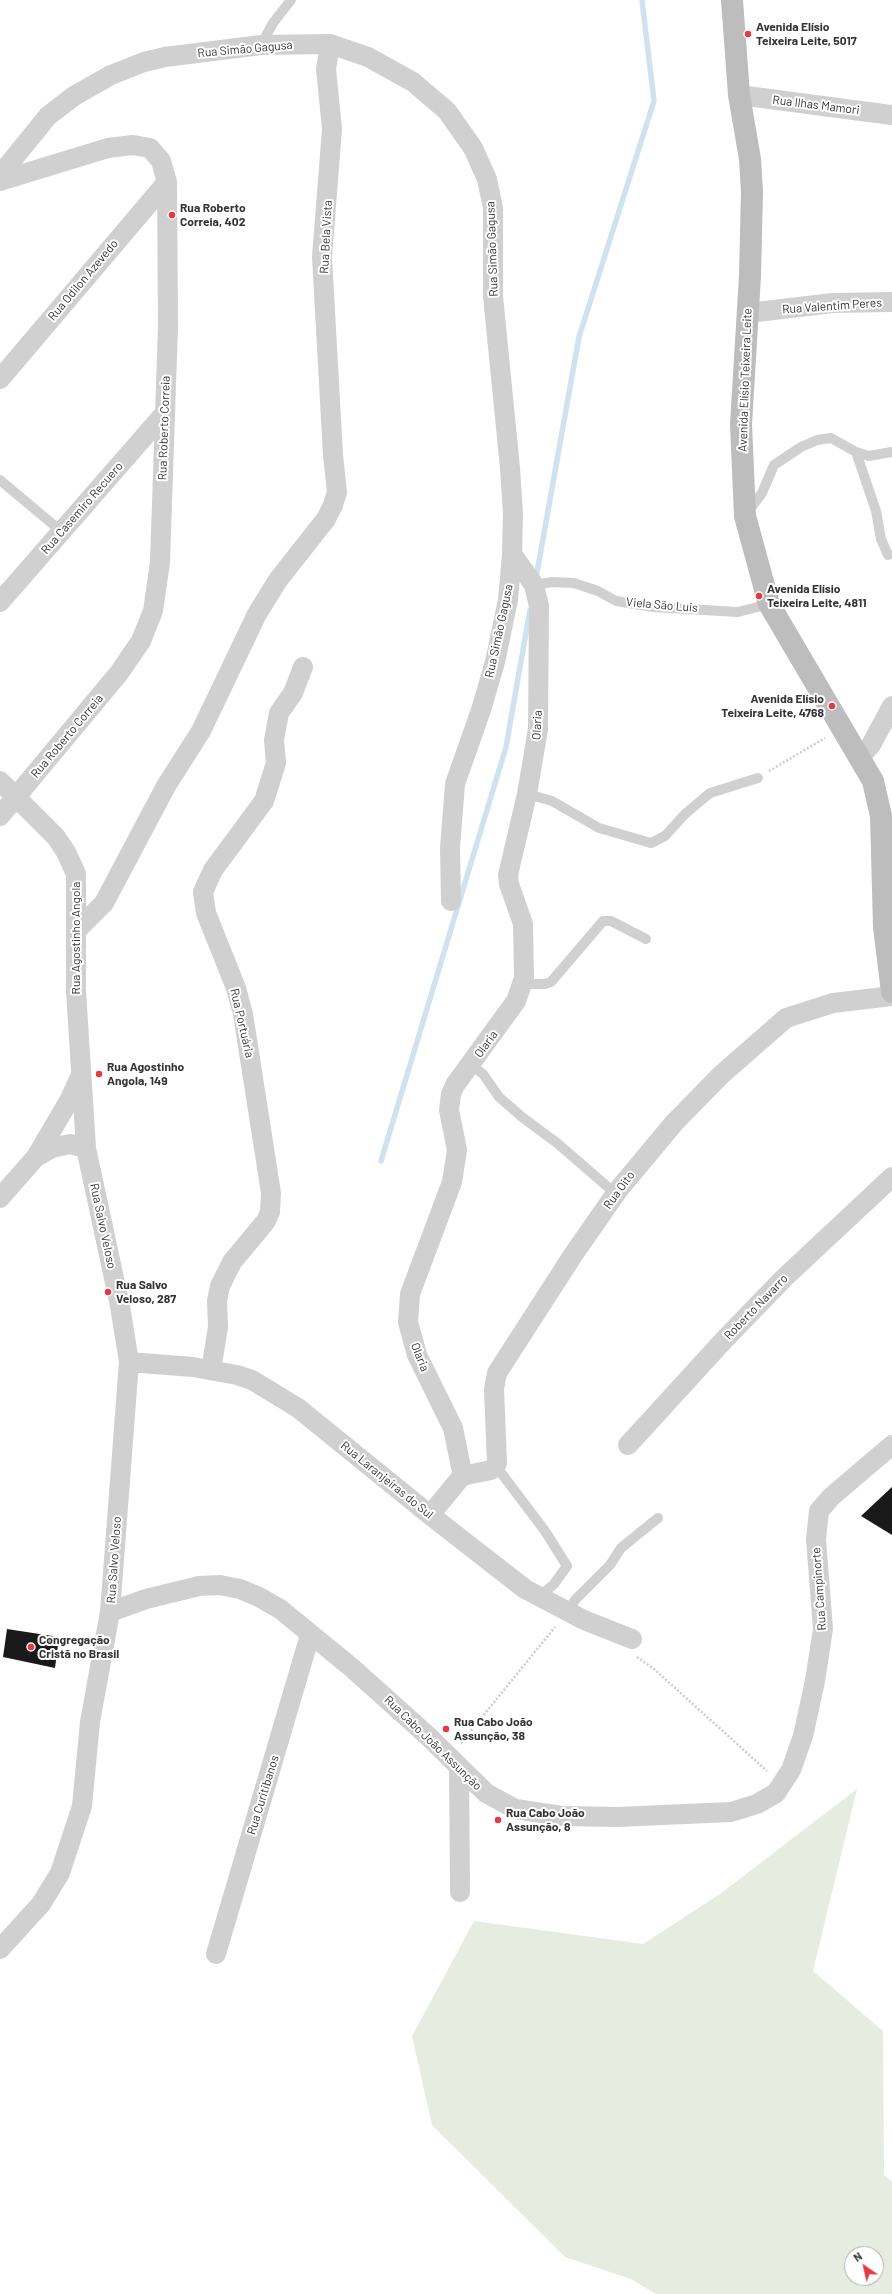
<!DOCTYPE html>
<meta charset="utf-8">
<style>
body{margin:0}
#map{position:relative;width:892px;height:2294px;overflow:hidden;background:#fff;font-family:Barlow,sans-serif}
canvas{display:block}
.north{position:absolute;left:844px;top:2246px;width:40px;height:40px;box-sizing:border-box;background:#fff;border:1px solid #adadad;border-radius:50%;rotate:326deg;font-size:11px;font-weight:700;line-height:16px;text-align:center;color:#333}
.north::after{content:'';display:block;margin:auto;width:14px;height:18px;background:#e63946;clip-path:polygon(50% 0,100% 100%,50% 72%,0 100%)}
</style>
<div id="map">
<canvas width="892" height="2294"></canvas>
<div class="north">N</div>
</div>
<script>
const g = document.querySelector('canvas').getContext('2d');
g.lineJoin = 'round';
function fill(path, color) {
  g.fillStyle = color;
  g.fill(path, 'evenodd');
}
function shape(rows) {
  const path = new Path2D();
  for (const r of rows) {
    path.moveTo(r[0], r[1]);
    for (let i = 2; i < r.length; i += 2) path.lineTo(r[i], r[i + 1]);
  }
  return path;
}
function trace(path, color, width, dash) {
  g.strokeStyle = color;
  g.lineWidth = width;
  g.lineCap = dash ? 'butt' : 'round';
  g.setLineDash(dash || []);
  g.stroke(path);
}
function label(font, color, halo, rows, align = 'center') {
  g.font = font + ' Barlow,sans-serif';
  g.lineWidth = 4;
  g.setLineDash([]);
  g.textBaseline = 'middle';
  g.strokeStyle = halo;
  g.fillStyle = color;
  for (const [text, x, y, turn = 0] of rows) {
    g.save();
    g.translate(x, y);
    g.rotate((+turn || 0) * Math.PI / 180);
    g.textAlign = isNaN(turn) ? turn : align;
    if (halo) g.strokeText(text, 0, 0);
    g.fillText(text, 0, 0);
    g.restore();
  }
}
const green = shape([
 [857,1789,813,1971,883,2031,884,2175,892,2182,892,2294,656,2294,631,2279,565,2257,432,2125,412,2036,474,1921,643,1944,720,1894],
 [852,2254,876,2254,876,2278,852,2278]
]);
const stream = shape([
 [536,578,579,337,654,101,642,0],
 [381,1161,506,747,530,610]
]);
const building = shape([
 [892,1487,892,1535,861,1516],
 [7,1629,59,1637,55,1668,3,1657]
]);
const path = shape([
 [769,771,825,738],
 [637,1657,654,1669,767,1771],
 [461,1743,555,1627]
]);
const service = shape([
 [261,45,273,23,291,0],
 [856,452,876,511,881,539,888,555],
 [0,480,62,532],
 [748,512,762,493,774,465,801,447,817,440,831,438,856,452,869,456,892,452],
 [534,585,552,582,574,583,598,591,616,601,653,607,738,612,769,604],
 [527,794,552,801,599,828,651,843,665,836,685,814,710,793,758,778],
 [522,984,545,984,551,982,603,921,611,921,646,939],
 [471,1065,483,1074,499,1097,522,1117,557,1143,616,1194],
 [496,1466,545,1531,567,1566,554,1584,539,1597],
 [567,1612,575,1600,610,1565,621,1548,658,1518]
]);
const minor = shape([
 [739,95,892,115],
 [0,175,48,116,74,96,111,75,144,62,165,57,261,45,330,44,368,57,413,82,447,111,473,148,487,179,493,208,493,296,510,468,513,514,512,554,508,600,495,662,481,710,455,784,450,848,451,901],
 [0,181,108,148,133,145,150,148,161,161,167,182,168,326,160,562,153,611,141,641,119,673,0,816],
 [748,313,833,303,892,302],
 [0,379,167,182],
 [0,602,164,414],
 [860,757,871,745,892,706],
 [0,781,56,837,66,852,76,874,76,991,86,1148,120,1306,129,1362,110,1612,90,1722,82,1806,60,1873,41,1904,0,1949],
 [76,931,104,903,166,786,201,731,257,614,278,580,326,519,333,505,337,492,333,455,322,257,332,129,326,69,330,44],
 [36,1157,70,1099,80,1077],
 [0,1198,36,1157,52,1148,70,1144,86,1148],
 [129,1362,193,1367,237,1375,252,1380,298,1408,430,1515,525,1589,584,1620,632,1639],
 [211,1370,218,1327,217,1301,220,1286,232,1262,266,1221,270,1212,271,1193,243,1014,236,988,206,913,203,892,213,870,264,801,276,763,274,740,279,713,293,693,303,667],
 [628,1445,724,1340,784,1278,892,1177],
 [462,1476,491,1470,495,1467,497,1463,494,1389,497,1373,573,1255,619,1189,674,1123,721,1075,786,1018,833,1003,892,996],
 [430,1515,462,1476,462,1472,453,1428,417,1355,408,1322,410,1294,452,1182,457,1150,449,1110,451,1094,455,1085,516,1001,524,978,523,924,509,884,508,875,527,794,538,729,539,606,534,585,512,554],
 [110,1612,146,1599,199,1586,220,1585,240,1589,259,1597,280,1609,351,1667,429,1737,486,1793,515,1809,562,1816,617,1817,731,1812,757,1804,776,1793,791,1770,803,1736,815,1681,823,1629,816,1539,819,1511,831,1497,892,1445],
 [459,1767,460,1892],
 [216,1954,310,1635]
]);
const secondary = shape([
 [732,0,739,95,750,159,752,192,750,276,741,424,745,516,769,604,873,781,881,816,884,927,892,992]
]);
const markers = [
 [748,34,4,"#e63946"],
 [172,215,4,"#e63946"],
 [759,596,4,"#e63946"],
 [832,706,4,"#e63946"],
 [99,1074,4,"#e63946"],
 [108,1292,4,"#e63946"],
 [31,1647,4,"#e63946"],
 [446,1729,4,"#e63946"],
 [498,1820,4,"#e63946"]
];
const poiNames = [
 ["Avenida Elísio",756,27],
 ["Teixeira Leite, 5017",756,41],
 ["Rua Roberto",180,208],
 ["Correia, 402",180,222],
 ["Avenida Elísio",767,589],
 ["Teixeira Leite, 4811",767,603],
 ["Avenida Elísio",824,699,"right"],
 ["Teixeira Leite, 4768",824,713,"right"],
 ["Rua Agostinho",107,1067],
 ["Angola, 149",107,1081],
 ["Rua Salvo",116,1285],
 ["Veloso, 287",116,1299],
 ["Congregação",39,1640],
 ["Cristã no Brasil",39,1654],
 ["Rua Cabo João",454,1722],
 ["Assunção, 38",454,1736],
 ["Rua Cabo João",506,1813],
 ["Assunção, 8",506,1827]
];
const streetNames = [
 ["Rua Simão Gagusa",245,49,-5],
 ["Rua Ilhas Mamori",816,105,7],
 ["Rua Bela Vista",326,237,-87],
 ["Rua Simão Gagusa",492,249,-92],
 ["Rua Odilon Azevedo",83,280,-50],
 ["Rua Valentim Peres",832,306,-4],
 ["Avenida Elísio Teixeira Leite",745,380,-88],
 ["Rua Roberto Correia",164,428,-88],
 ["Rua Casemiro Recuero",82,508,-49],
 ["Viela São Luis",662,605,5],
 ["Rua Simão Gagusa",499,631,-78],
 ["Olaria",537,725,-87],
 ["Rua Roberto Correia",67,736,-50],
 ["Rua Agostinho Angola",76,938,-90],
 ["Rua Portuária",242,1023,77],
 ["Olaria",486,1044,-54],
 ["Rua Oito",619,1190,-54],
 ["Rua Salvo Veloso",103,1226,78],
 ["Roberto Navarro",756,1307,-46],
 ["Olaria",420,1357,68],
 ["Rua Laranjeiras do Sul",387,1480,39],
 ["Rua Salvo Veloso",114,1560,-86],
 ["Rua Campinorte",819,1589,-94],
 ["Rua Cabo João Assunção",433,1743,44],
 ["Rua Curitibanos",263,1795,-73]
];
fill(green, '#e6ecdf');
trace(stream, '#cfe2ee', 5.5);
fill(building, '#1a1a1a');
trace(path, '#cdcdcd', 2.5, [2, 2]);
trace(service, '#d0d0d0', 10);
trace(minor, '#d0d0d0', 20);
trace(secondary, '#bdbdbd', 22);
for (const [x, y, r, color] of markers) {
  const dot = new Path2D();
  dot.arc(x, y, r, 0, 2 * Math.PI);
  g.fillStyle = color;
  g.fill(dot);
  trace(dot, '#fff', 1.5);
}
label('bold 12px', '#333', '#fff', poiNames, 'left');
label('12px', '#333', '#fff', streetNames);
</script>
